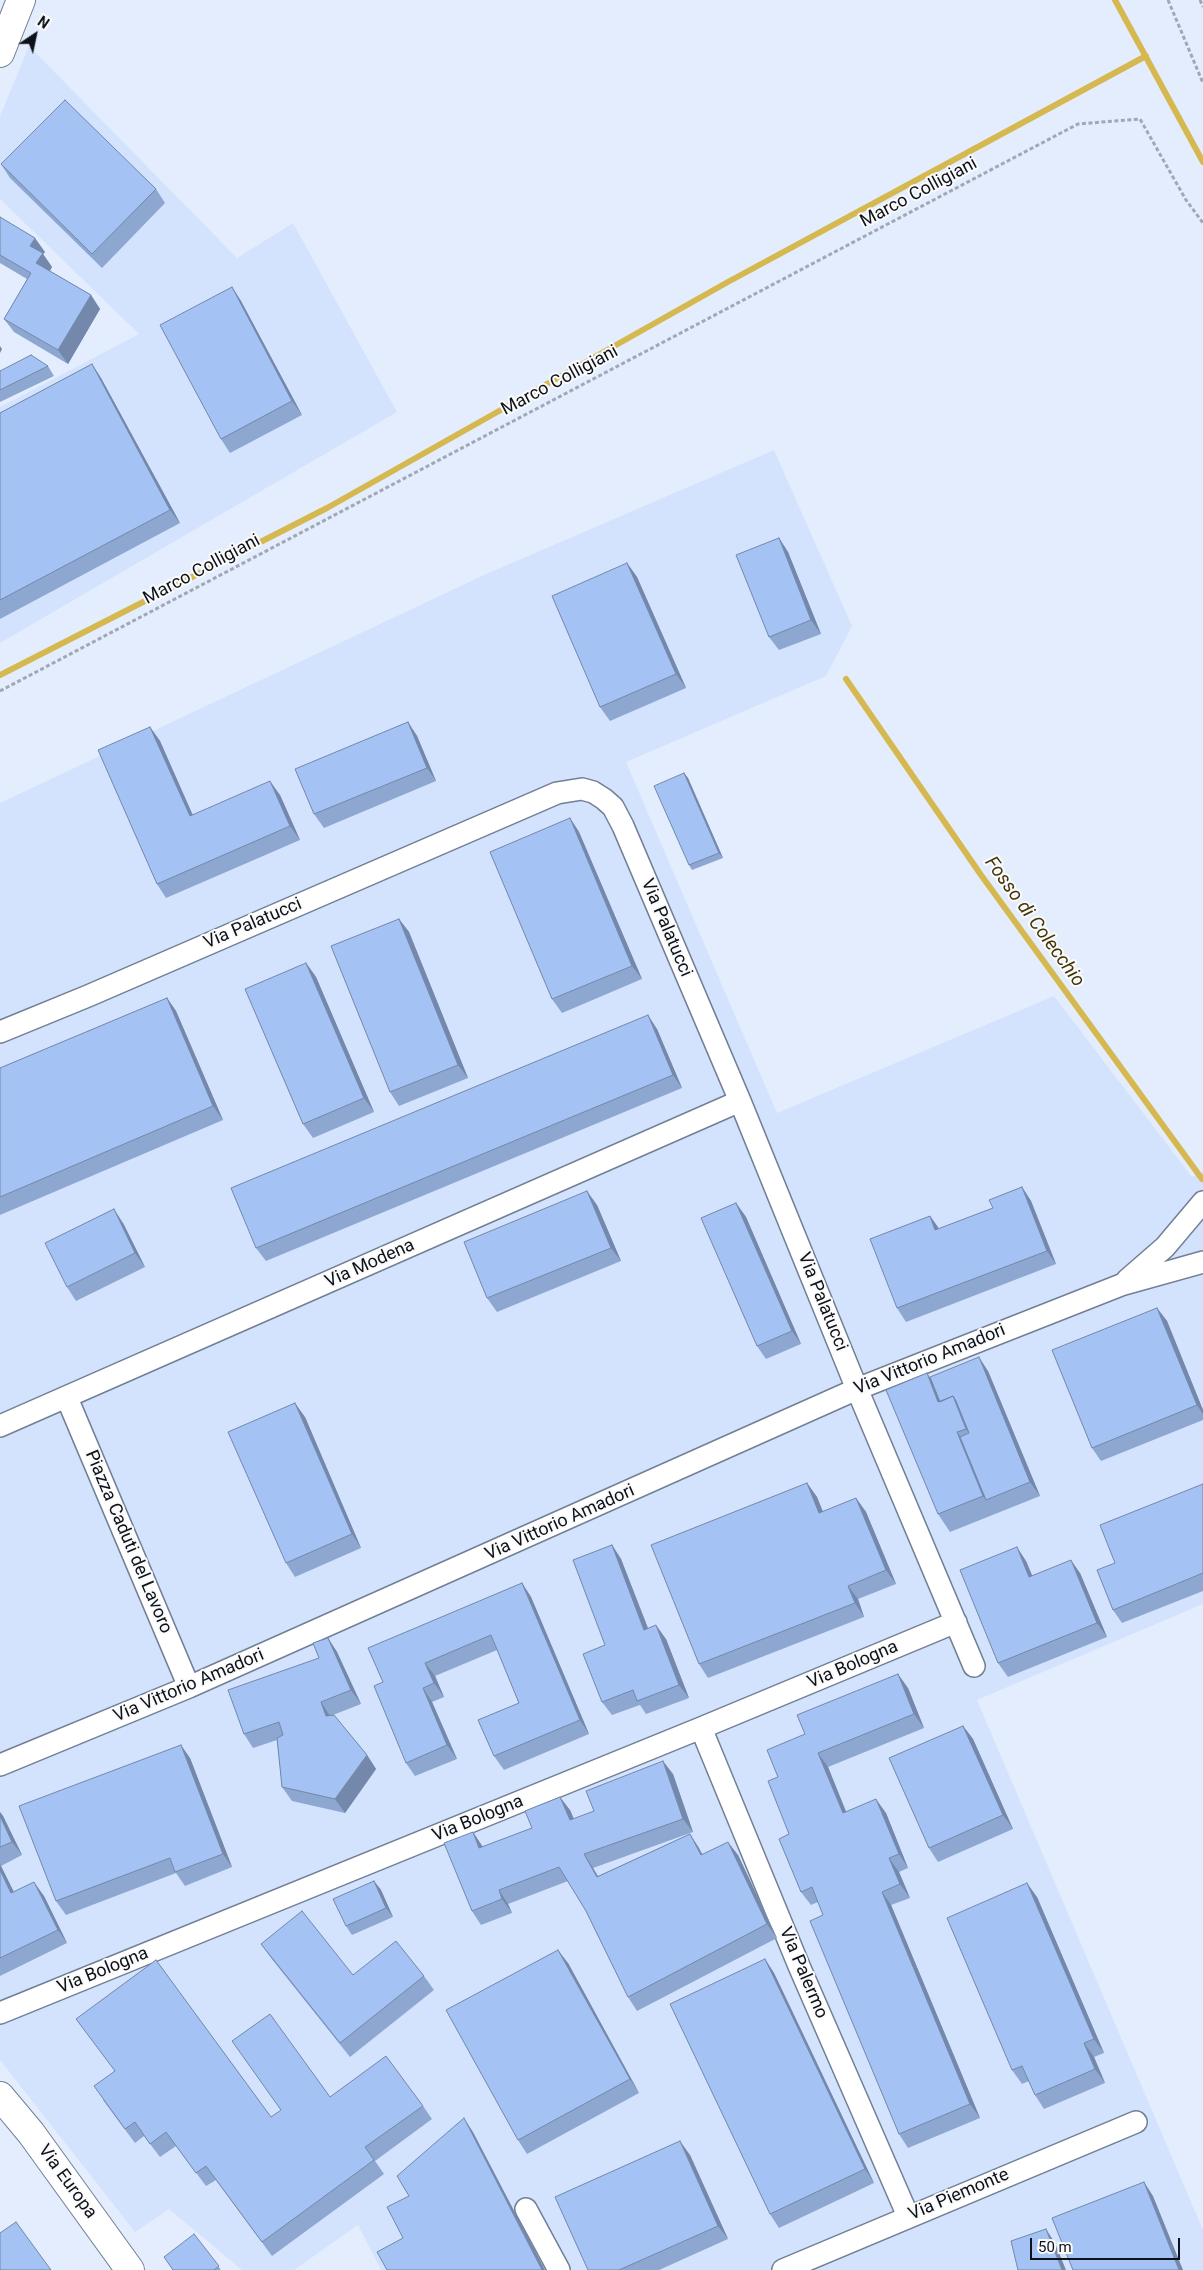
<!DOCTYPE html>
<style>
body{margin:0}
#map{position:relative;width:1203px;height:2270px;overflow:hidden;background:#e4edfd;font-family:Roboto,sans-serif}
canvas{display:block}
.north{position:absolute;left:10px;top:10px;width:50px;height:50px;-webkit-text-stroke:4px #fafafa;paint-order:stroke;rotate:34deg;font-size:14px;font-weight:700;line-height:20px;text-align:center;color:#0c111a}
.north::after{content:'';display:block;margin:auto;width:18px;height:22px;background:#0c111a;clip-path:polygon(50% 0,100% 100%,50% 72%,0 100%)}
.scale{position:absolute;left:1030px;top:2238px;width:150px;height:22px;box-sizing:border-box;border:2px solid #0c111a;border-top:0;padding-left:6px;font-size:15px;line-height:18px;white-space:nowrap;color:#0c111a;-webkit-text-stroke:4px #fafafa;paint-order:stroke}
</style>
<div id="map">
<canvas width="1203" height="2270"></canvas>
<div class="north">N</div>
<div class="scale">50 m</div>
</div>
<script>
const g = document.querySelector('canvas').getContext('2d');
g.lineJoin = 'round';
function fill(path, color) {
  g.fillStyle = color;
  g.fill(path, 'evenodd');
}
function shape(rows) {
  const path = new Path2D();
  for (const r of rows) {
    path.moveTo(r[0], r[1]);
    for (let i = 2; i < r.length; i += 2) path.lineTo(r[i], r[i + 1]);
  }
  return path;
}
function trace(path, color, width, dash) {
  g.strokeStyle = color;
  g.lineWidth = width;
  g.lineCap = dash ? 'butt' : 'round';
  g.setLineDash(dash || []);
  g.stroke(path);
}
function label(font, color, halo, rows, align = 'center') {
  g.font = font + ' Roboto,sans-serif';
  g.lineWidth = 4;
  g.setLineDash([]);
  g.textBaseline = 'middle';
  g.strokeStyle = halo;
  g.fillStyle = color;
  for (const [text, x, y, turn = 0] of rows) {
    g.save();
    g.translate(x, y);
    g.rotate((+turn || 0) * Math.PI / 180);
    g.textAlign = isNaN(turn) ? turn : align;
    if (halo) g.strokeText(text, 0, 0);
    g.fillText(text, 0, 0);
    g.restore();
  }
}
const built = shape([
 [29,46,237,258,293,223,397,412,0,643,0,407,139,334,0,199,0,116],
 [774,450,852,626,826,676,626,762,777,1113,1054,996,1192,1177,1203,1171,1203,1604,977,1700,1203,2230,1203,2270,381,2270,358,2225,294,2270,242,2270,169,2209,135,2232,0,2060,0,803,484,575]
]);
const stream = shape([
 [1115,0,1203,162],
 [0,675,327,508,726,283,1146,56],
 [846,679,981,875,1202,1179]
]);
const path = shape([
 [1168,0,1203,83],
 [1200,0,1203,7],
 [0,691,1078,124,1140,119,1186,200,1203,223]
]);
const street = shape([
 [0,1032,88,996,557,793,582,789,593,792,604,799,613,807,623,826,740,1101,857,1389,974,1666],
 [1127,1280,1165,1247,1203,1202],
 [67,1398,189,1687],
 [0,1426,740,1101],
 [701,1728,799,1966,908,2216],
 [0,1765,189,1687,857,1389,1121,1285,1203,1262],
 [0,2013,701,1728,956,1622],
 [526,2209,559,2270],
 [783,2270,1136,2122]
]);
const secondary = shape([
 [0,53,21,0],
 [0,2096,31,2133,130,2270]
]);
const wall = shape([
 [1,164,156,189,165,203,102,268,10,178],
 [0,217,45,252,43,254,52,267,50,271,91,295,100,309,68,364,14,332,4,319,27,279,0,263],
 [232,287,241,301,302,415,230,453,221,439],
 [92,364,101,378,180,523,0,619,0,413],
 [48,366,54,376,0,402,0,371],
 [779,538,788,552,821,634,779,650,769,637],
 [627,563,637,577,686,688,610,721,600,707],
 [408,722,417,736,436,781,324,828,314,814],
 [150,727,160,741,193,815,280,795,300,840,166,898,157,884],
 [684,773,688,778,723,858,692,870,689,865],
 [570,818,579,832,642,979,562,1013,552,999],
 [399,919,409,932,468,1078,399,1106,390,1092],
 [306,963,316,977,374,1112,313,1138,303,1124],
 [167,998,176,1011,223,1120,0,1215,0,1068],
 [657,1029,682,1088,266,1261,256,1248],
 [1022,1187,1031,1201,1056,1264,906,1322,897,1308,930,1216,939,1229,993,1208],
 [736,1203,746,1217,801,1344,766,1359,757,1346],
 [597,1205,621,1261,497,1312,487,1298],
 [123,1223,145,1267,76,1301,67,1287],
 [1157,1308,1167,1321,1203,1410,1203,1420,1101,1461,1092,1448],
 [988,1371,1040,1496,950,1532,938,1514,930,1377],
 [305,1417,361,1548,295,1577,286,1563],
 [807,1483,817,1497,823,1512,856,1498,866,1512,896,1584,858,1599,864,1617,708,1678,699,1664],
 [1203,1484,1203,1591,1122,1623,1113,1610,1115,1563],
 [612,1545,621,1559,648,1628,666,1639,689,1698,646,1714,640,1705,612,1715,602,1702],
 [1026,1561,1032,1575,1080,1573,1107,1637,1008,1677,998,1663],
 [522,1583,531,1597,589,1734,504,1770,494,1756,519,1703,497,1650,435,1676,444,1697,432,1702,457,1759,415,1776,406,1763,383,1682],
 [328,1638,337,1652,361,1704,333,1715,367,1755,376,1769,345,1813,292,1801,282,1787,277,1740,253,1748,244,1734,319,1658],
 [908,1688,924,1728,828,1767,846,1811,886,1813,908,1868,899,1872,910,1898,891,1905,980,2118,908,2148,899,2134,823,1915,818,1902,811,1905,801,1892,778,1777],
 [963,1726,973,1739,1013,1829,938,1862,929,1848],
 [190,1758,232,1867,185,1886,176,1873,66,1915,56,1901],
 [673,1774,693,1832,593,1868,598,1876,690,1834,702,1854,738,1855,777,1938,637,2011,628,1997,586,1911,568,1881,508,1904,512,1913,481,1925,472,1911,473,1832,483,1847,532,1828,570,1810,574,1819,594,1811],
 [0,1812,3,1816,22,1855,1,1866,14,1892,44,1896,67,1943,0,1976],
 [374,1881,381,1890,393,1917,352,1935,346,1926],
 [1037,1897,1104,2053,1094,2057,1105,2083,1044,2109,1035,2095,1029,2081,1022,2084,1012,2070],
 [261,1944,353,1975,424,1976,434,1990,350,2057,271,1958],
 [765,1959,774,1973,874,2183,779,2228,770,2214],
 [568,1963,639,2093,527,2154,518,2140],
 [114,2071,271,2117,330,2097,423,2106,432,2119,375,2161,384,2174,272,2256,216,2180,206,2186,176,2146,160,2157,144,2136,135,2143,103,2100],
 [690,2155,728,2239,659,2270,588,2270],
 [194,2234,221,2270,173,2270]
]);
const shadedWall = shape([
 [35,238,45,252,43,254,52,267,46,277,36,263,30,246],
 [232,287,241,301,302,415,292,401],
 [91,295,100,309,68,364,58,350],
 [0,346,2,349,0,353],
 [92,364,101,378,180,523,170,510],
 [779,538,788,552,821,634,811,620],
 [627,563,637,577,686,688,676,674],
 [408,722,417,736,436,781,427,768],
 [150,727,160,741,199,830,190,816],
 [684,773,688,778,723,858,719,853],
 [270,781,280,795,300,840,290,826],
 [570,818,579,832,642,979,632,966],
 [399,919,409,932,468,1078,458,1065],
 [306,963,316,977,374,1112,364,1098],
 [167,998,176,1011,223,1120,213,1106],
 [648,1015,657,1029,682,1088,673,1075],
 [1022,1187,1031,1201,1056,1264,1047,1251],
 [587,1191,597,1205,621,1261,611,1248],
 [736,1203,746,1217,801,1344,792,1331],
 [114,1209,123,1223,145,1267,135,1253],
 [930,1216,940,1230,935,1230],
 [1157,1308,1167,1321,1203,1410,1203,1414,1197,1405],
 [979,1357,988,1371,1040,1496,1030,1482],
 [927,1373,939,1391,945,1405,938,1402],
 [953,1396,965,1415,979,1447,966,1429],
 [295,1403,305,1417,361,1548,352,1534],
 [957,1432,970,1450,986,1500,983,1496],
 [807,1483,817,1497,829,1527,819,1513],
 [856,1498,866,1512,896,1584,886,1570],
 [612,1545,621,1559,654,1644,644,1630],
 [1017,1547,1026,1561,1038,1590,1029,1577],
 [1071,1560,1080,1573,1107,1637,1097,1623],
 [522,1583,531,1597,589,1734,580,1720],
 [848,1586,858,1599,864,1617,855,1603],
 [656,1625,666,1639,689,1698,679,1685],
 [328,1638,337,1652,361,1704,351,1690],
 [425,1663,435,1676,444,1697,434,1683],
 [898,1674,908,1688,924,1728,914,1714],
 [423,1688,432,1702,457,1759,447,1745],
 [321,1702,330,1716,326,1716],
 [963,1726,973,1739,1013,1829,1003,1815],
 [181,1745,190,1758,232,1867,223,1854],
 [818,1753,828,1767,852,1827,843,1813],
 [367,1755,376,1769,345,1813,335,1799],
 [663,1761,673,1774,693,1832,683,1819],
 [560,1797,570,1810,580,1834,570,1820],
 [876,1799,886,1813,908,1868,899,1854],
 [0,1812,3,1816,22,1855,12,1842,0,1816],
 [473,1832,482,1846,489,1862,479,1848],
 [690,1834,699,1848,710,1869,701,1855],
 [728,1842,738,1855,777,1938,767,1924],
 [584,1854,593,1868,606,1890,597,1877],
 [889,1858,899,1872,910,1898,900,1884],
 [0,1864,21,1907,11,1893,0,1870],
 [374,1881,381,1890,393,1917,386,1908],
 [34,1882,44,1896,67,1943,58,1930],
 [1027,1883,1037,1897,1104,2053,1094,2039],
 [499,1890,508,1904,512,1913,502,1899],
 [882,1892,891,1905,980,2118,970,2104],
 [558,1950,568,1963,639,2093,630,2079],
 [765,1959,774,1973,874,2183,865,2169],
 [1084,2043,1094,2057,1105,2083,1095,2069],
 [464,2118,473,2132,545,2270,542,2270],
 [680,2141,690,2155,728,2239,718,2226],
 [1144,2182,1153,2196,1183,2270,1179,2270],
 [1046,2229,1055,2243,1066,2270,1062,2270]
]);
const building = shape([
 [65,100,156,189,92,254,1,164,65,100],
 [0,217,35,238,30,246,43,253,36,263,91,295,58,350,4,319,31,273,0,255,0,217],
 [232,287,292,401,221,439,160,325,232,287],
 [31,355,48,366,0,390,0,371,31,355],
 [92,364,170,510,0,600,0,413,92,364],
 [779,538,811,620,769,637,736,555,779,538],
 [627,563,676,674,600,707,552,596,627,563],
 [408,722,427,768,314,814,295,769,408,722],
 [150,727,190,816,270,781,290,826,157,884,98,750,150,727],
 [684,773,719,853,689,865,654,786,684,773],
 [570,818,632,966,552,999,490,852,570,818],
 [399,919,458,1065,390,1092,331,946,399,919],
 [306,963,364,1098,303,1124,245,989,306,963],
 [167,998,213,1106,0,1197,0,1068,167,998],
 [648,1015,673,1075,256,1248,231,1188,648,1015],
 [1022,1187,1047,1251,897,1308,870,1239,930,1216,935,1230,993,1208,989,1200,1022,1187],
 [587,1191,611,1248,487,1298,464,1242,587,1191],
 [736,1203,792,1331,757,1346,701,1218,736,1203],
 [114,1209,135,1253,67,1287,45,1243,114,1209],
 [1157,1308,1197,1405,1092,1448,1052,1350,1157,1308],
 [979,1357,1030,1482,986,1500,960,1437,969,1433,956,1401,953,1396,940,1402,930,1377,979,1357],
 [927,1373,938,1402,953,1396,966,1429,957,1432,983,1496,938,1514,886,1390,927,1373],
 [295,1403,352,1534,286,1563,228,1432,295,1403],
 [807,1483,819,1513,856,1498,886,1570,848,1586,855,1603,699,1664,651,1545,807,1483],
 [1203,1484,1203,1573,1113,1610,1097,1570,1115,1563,1100,1525,1203,1484],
 [612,1545,644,1630,656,1625,679,1685,637,1701,633,1690,602,1702,583,1654,605,1645,573,1560,612,1545],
 [1017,1547,1029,1577,1071,1560,1097,1623,998,1663,960,1570,1017,1547],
 [522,1583,580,1720,494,1756,478,1720,519,1703,491,1635,425,1663,434,1683,423,1688,447,1745,406,1763,374,1686,383,1682,368,1648,522,1583],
 [328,1638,351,1690,321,1702,326,1716,334,1715,367,1755,335,1799,282,1787,277,1738,283,1735,279,1722,244,1734,228,1690,319,1658,313,1643,328,1638],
 [898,1674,914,1714,818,1753,843,1813,876,1799,899,1854,889,1858,900,1884,882,1892,970,2104,899,2134,810,1921,823,1915,812,1887,801,1892,779,1839,789,1834,768,1781,778,1777,767,1750,805,1734,797,1715,898,1674],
 [963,1726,1003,1815,929,1848,889,1758,963,1726],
 [181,1745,223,1854,175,1872,170,1858,56,1901,19,1806,181,1745],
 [663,1761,683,1819,584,1854,597,1877,690,1834,701,1855,728,1842,767,1924,628,1997,586,1911,559,1867,499,1890,502,1899,472,1911,444,1843,473,1832,479,1848,532,1828,525,1811,560,1797,570,1820,594,1811,586,1791,663,1761],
 [0,1816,12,1842,0,1847,0,1816],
 [0,1870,11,1893,34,1882,58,1930,0,1958,0,1870],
 [374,1881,386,1908,346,1926,333,1899,374,1881],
 [1027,1883,1094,2039,1084,2043,1095,2069,1035,2095,1022,2066,1012,2070,947,1918,1027,1883],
 [302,1911,353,1975,396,1941,424,1976,340,2043,261,1944,302,1911],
 [558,1950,630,2079,518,2140,446,2010,558,1950],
 [765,1959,865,2169,770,2214,670,2004,765,1959],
 [156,1960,271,2117,281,2110,232,2041,270,2014,330,2097,386,2056,423,2106,365,2147,374,2160,262,2242,206,2166,196,2173,166,2132,150,2144,135,2122,125,2129,94,2086,115,2071,76,2019,156,1960],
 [464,2118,542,2270,387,2270,377,2252,403,2238,387,2207,409,2196,397,2176,464,2118],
 [680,2141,718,2226,619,2270,588,2270,555,2197,680,2141],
 [1144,2182,1179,2270,1073,2270,1052,2218,1144,2182],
 [16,2222,51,2270,0,2270,0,2233,16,2222],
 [1046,2229,1062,2270,1018,2270,1011,2241,1046,2229],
 [194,2234,219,2266,214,2270,173,2270,164,2257,194,2234]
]);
const streetNames = [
 ["Marco Colligiani",919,193,-28],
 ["Marco Colligiani",560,381,-28],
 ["Marco Colligiani",202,570,-28],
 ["Via Palatucci",253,924,-23],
 ["Via Palatucci",666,928,67],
 ["Via Modena",370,1264,-24],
 ["Via Palatucci",822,1302,68],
 ["Via Vittorio Amadori",930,1360,-22],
 ["Via Vittorio Amadori",560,1523,-24],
 ["Piazza Caduti del Lavoro",128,1542,67],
 ["Via Bologna",853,1665,-23],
 ["Via Vittorio Amadori",189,1686,-23],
 ["Via Bologna",478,1819,-22],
 ["Via Bologna",103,1971,-22],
 ["Via Palermo",803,1973,67],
 ["Via Europa",67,2182,54],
 ["Via Piemonte",959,2195,-23]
];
const waterNames = [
 ["Fosso di Colecchio",1034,922,54]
];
fill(built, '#d4e3fd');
trace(stream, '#d5b950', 6);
trace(street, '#717f95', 24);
trace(secondary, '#717f95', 30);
trace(path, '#a0a8b6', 3, [4, 2.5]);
trace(street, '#fff', 21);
trace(secondary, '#fff', 28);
fill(wall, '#8da7d1');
fill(shadedWall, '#7388aa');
fill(building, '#a4c2f3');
trace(building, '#7388aa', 1);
label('18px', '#0c111a', '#fafafa', streetNames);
label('italic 19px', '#413507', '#fafafa', waterNames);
</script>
